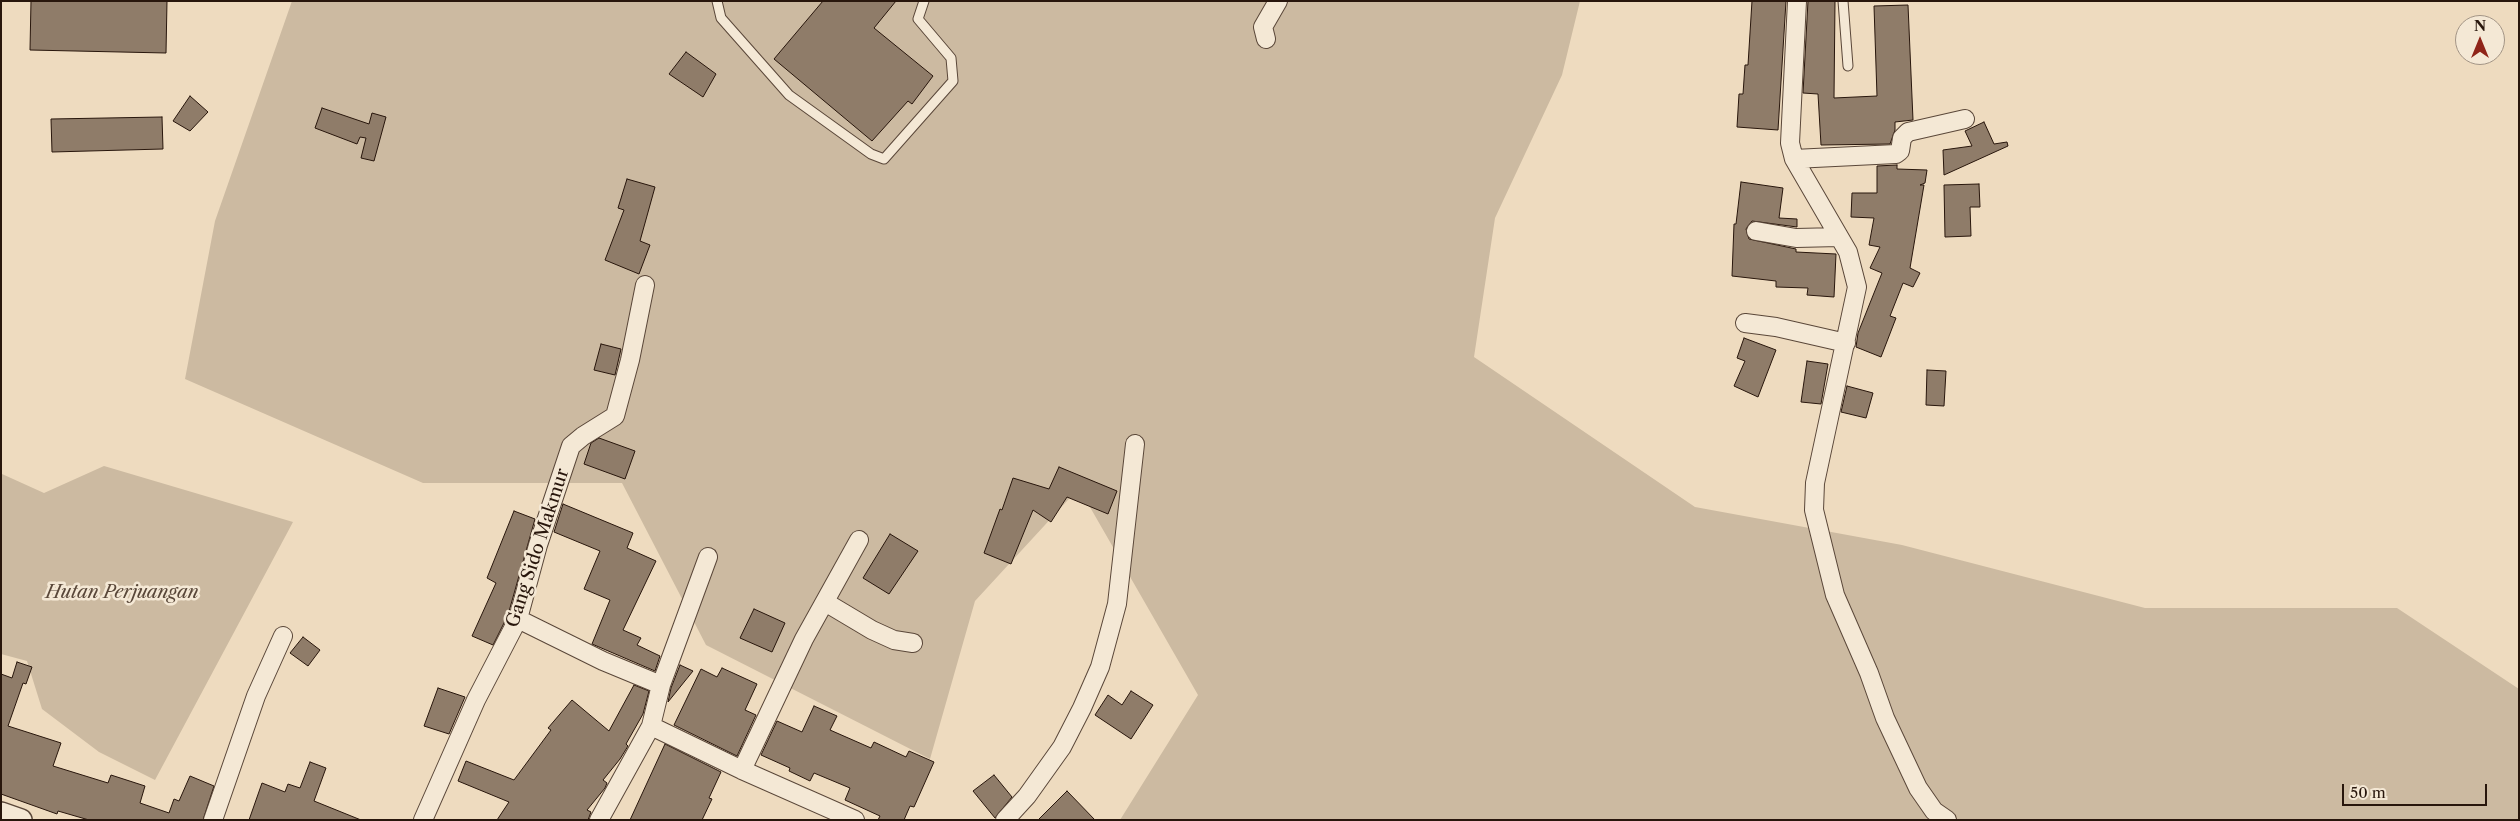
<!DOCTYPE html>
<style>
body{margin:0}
#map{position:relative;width:2520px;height:821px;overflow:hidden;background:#eedbbf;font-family:"Libre Caslon Text",serif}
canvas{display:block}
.frame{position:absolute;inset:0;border:2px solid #28160c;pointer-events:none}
.north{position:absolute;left:2455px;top:15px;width:50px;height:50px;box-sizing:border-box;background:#f4e8d5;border:1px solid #a29485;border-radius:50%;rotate:0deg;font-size:14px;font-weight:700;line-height:20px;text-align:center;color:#28160c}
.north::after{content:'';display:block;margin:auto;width:18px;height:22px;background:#8f2418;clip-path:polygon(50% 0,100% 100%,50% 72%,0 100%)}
.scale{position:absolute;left:2342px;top:784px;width:145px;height:22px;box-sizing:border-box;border:2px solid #28160c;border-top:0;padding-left:6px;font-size:15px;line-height:18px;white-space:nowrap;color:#28160c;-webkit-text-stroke:4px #f4e8d5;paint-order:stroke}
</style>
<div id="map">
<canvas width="2520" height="821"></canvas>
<div class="frame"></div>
<div class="north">N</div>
<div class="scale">50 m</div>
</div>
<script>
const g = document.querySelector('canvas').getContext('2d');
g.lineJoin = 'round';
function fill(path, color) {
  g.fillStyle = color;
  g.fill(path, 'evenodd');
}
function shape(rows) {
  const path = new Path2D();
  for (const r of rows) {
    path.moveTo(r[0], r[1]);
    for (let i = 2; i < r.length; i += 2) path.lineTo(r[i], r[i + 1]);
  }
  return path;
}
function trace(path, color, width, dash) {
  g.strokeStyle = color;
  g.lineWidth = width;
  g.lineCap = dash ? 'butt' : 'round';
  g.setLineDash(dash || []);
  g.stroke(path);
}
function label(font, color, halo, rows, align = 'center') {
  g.font = font + ' "Libre Caslon Text",serif';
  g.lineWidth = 5;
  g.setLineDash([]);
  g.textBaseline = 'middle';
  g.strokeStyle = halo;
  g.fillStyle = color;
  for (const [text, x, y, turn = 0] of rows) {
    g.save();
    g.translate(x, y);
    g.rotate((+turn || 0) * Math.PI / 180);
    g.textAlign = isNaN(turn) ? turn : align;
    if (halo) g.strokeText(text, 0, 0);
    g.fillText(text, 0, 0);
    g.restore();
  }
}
const green = shape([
 [292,1,1580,1,1562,75,1495,218,1474,357,1695,507,1902,545,2145,608,2397,608,2519,689,2519,820,1120,820,1198,695,1079,488,975,601,930,759,706,645,622,483,423,483,185,379,215,221],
 [104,466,293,522,155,780,99,752,42,709,27,661,1,654,1,468,2,474,44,493]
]);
const building = shape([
 [31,1,167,1,166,53,30,50,31,1],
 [823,1,896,1,874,28,933,76,912,104,908,101,872,141,774,59,823,1],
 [1752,1,1786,1,1778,130,1737,127,1739,94,1743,94,1745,65,1748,65,1752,1],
 [1808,1,1835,1,1834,98,1877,96,1874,6,1908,5,1913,120,1895,122,1895,130,1890,144,1821,145,1818,94,1803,93,1808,1],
 [686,52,716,74,703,97,669,74,686,52],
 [190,96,208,112,190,131,173,121,190,96],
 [322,108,369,124,372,113,386,117,374,161,361,158,366,138,360,137,357,144,315,128,322,108],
 [162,117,163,149,52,152,51,119,162,117],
 [1984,122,1994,144,2007,142,2008,146,1944,175,1943,150,1972,146,1965,131,1984,122],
 [1897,165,1897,169,1927,170,1925,183,1920,185,1924,185,1910,268,1920,273,1913,287,1903,283,1890,316,1896,318,1881,357,1856,347,1858,333,1882,273,1870,268,1880,247,1869,245,1874,218,1851,217,1852,193,1877,193,1877,166,1897,165],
 [627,179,655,187,640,241,650,245,639,274,605,260,624,210,618,208,627,179],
 [1741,182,1783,188,1779,218,1797,219,1797,227,1752,221,1746,229,1749,239,1796,249,1796,252,1836,254,1834,297,1807,295,1808,288,1776,287,1776,281,1732,276,1734,224,1736,224,1741,182],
 [1979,184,1980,207,1970,207,1971,236,1945,237,1944,185,1979,184],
 [1744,338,1776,350,1758,397,1734,386,1745,361,1737,358,1744,338],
 [601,344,621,349,615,375,594,370,601,344],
 [1807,361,1828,364,1821,404,1801,402,1807,361],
 [1927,370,1946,371,1944,406,1926,405,1927,370],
 [1847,386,1873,393,1866,418,1841,412,1847,386],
 [599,438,635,451,625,479,584,464,591,443,599,438],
 [1059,467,1117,491,1108,514,1067,497,1051,522,1033,510,1011,564,984,553,1000,509,1002,510,1013,478,1049,489,1059,467],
 [563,504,633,533,627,548,656,561,623,630,641,638,637,645,660,656,655,671,592,644,610,600,584,589,600,551,554,532,563,504],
 [514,511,535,519,508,615,493,645,472,636,496,583,487,578,514,511],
 [890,534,918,551,889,594,863,578,890,534],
 [754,609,785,623,772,652,740,638,754,609],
 [303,637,320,650,308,666,290,653,303,637],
 [17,662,32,667,26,684,23,683,8,726,61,743,53,766,108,783,111,775,145,786,140,803,169,813,174,799,179,801,190,776,214,786,203,820,89,820,58,811,57,814,1,794,1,674,12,678,17,662],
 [680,665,693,671,668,702,671,688,680,665],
 [722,668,757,684,745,710,756,715,737,756,674,725,701,669,717,677,722,668],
 [634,685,649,691,643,714,626,744,628,746,620,759,603,780,607,783,605,788,587,810,591,812,588,820,497,820,509,802,458,781,466,761,514,780,551,730,548,728,572,700,609,731,634,685],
 [438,688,465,697,449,734,424,726,438,688],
 [1131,691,1153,705,1131,739,1095,715,1108,695,1122,705,1131,691],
 [814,706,837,716,830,730,871,748,874,742,906,757,909,751,934,762,914,807,910,806,904,820,878,820,880,816,845,800,850,788,814,773,810,781,789,771,790,768,761,755,777,721,802,732,814,706],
 [665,744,721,772,709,798,712,799,702,820,630,820,665,744],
 [310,762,326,768,314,801,361,820,249,820,262,783,285,792,288,784,300,788,310,762],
 [994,775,1012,797,995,818,973,791,994,775],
 [1067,791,1095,820,1038,820,1067,791]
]);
const service = shape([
 [717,1,721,18,789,95,871,154,884,159,953,81,951,58,918,19,924,1],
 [1843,1,1848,66]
]);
const minor = shape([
 [1797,1,1790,143,1794,159,1848,252,1857,287,1815,483,1814,510,1835,595,1869,673,1885,718,1918,788,1934,811,1947,820],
 [1266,39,1263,27,1278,1],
 [1794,159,1896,154,1900,151,1902,138,1908,132,1965,119],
 [1756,231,1796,238,1839,237],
 [1745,323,1776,327,1846,343],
 [825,602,872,630,894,640,913,643],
 [518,619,603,661,661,685],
 [651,726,661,685,708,557],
 [742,770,804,639,859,540],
 [213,820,256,696,283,636],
 [423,820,476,700,518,619,538,545,571,446,583,436,615,416,630,360,645,285],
 [599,820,651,726,742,770,855,820],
 [1005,820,1027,796,1062,747,1082,708,1100,667,1117,604,1135,444]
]);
const tertiary = shape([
 [1,813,21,820]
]);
const streetNames = [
 ["Gang Sido Makmur",538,548,-72]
];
const parkNames = [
 ["Hutan Perjuangan",122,593]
];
fill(green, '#ccbaa1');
fill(building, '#8f7c69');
trace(building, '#28160c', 1);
trace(service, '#5a4739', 11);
trace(minor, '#5a4739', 20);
trace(tertiary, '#5a4739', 24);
trace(service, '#f4e8d5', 9);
trace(minor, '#f4e8d5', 18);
trace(tertiary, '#f4e8d5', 21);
label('18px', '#28160c', '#f4e8d5', streetNames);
label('italic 18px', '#594739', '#f4e8d5', parkNames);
</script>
